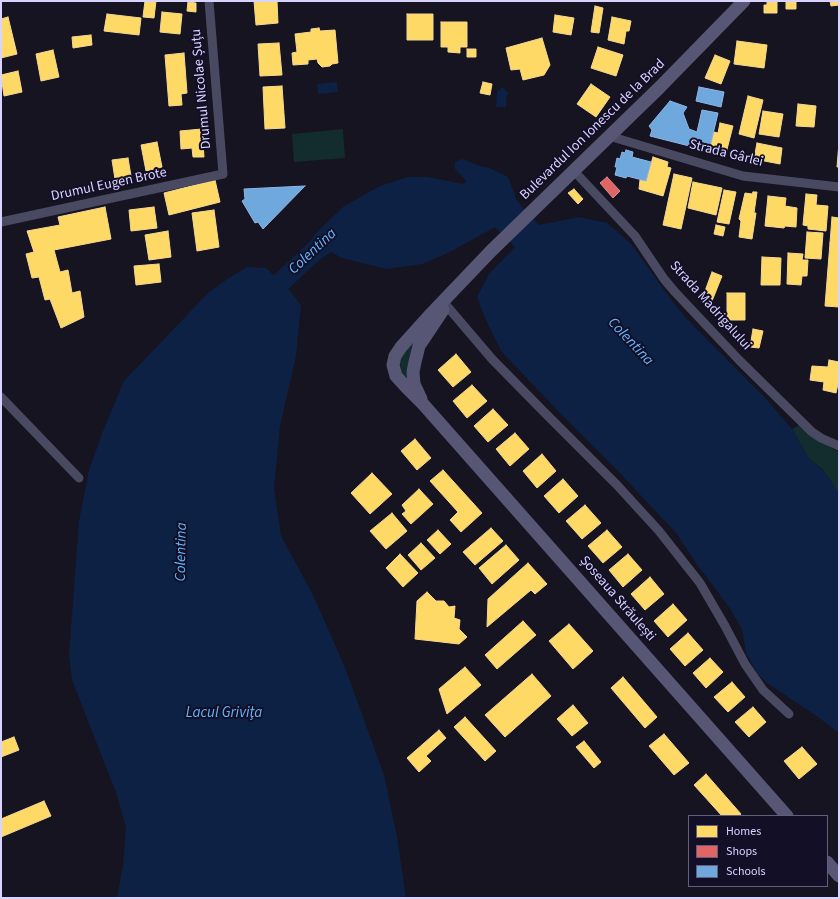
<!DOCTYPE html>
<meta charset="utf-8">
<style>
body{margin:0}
#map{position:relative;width:840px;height:899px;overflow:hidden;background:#161421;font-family:"Source Sans 3",sans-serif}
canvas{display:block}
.frame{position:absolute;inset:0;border:2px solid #d9d4ff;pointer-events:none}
.legend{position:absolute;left:688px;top:815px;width:140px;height:72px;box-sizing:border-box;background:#130f26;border:1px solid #625e7d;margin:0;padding:5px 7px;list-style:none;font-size:12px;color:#d9d4ff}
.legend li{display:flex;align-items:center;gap:8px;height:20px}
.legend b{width:20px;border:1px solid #625e7d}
</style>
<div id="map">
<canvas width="840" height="899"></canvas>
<div class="frame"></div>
<ul class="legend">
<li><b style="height:11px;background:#ffd966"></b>Homes</li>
<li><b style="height:11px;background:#e06666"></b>Shops</li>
<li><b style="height:11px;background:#6fa8dc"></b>Schools</li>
</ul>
</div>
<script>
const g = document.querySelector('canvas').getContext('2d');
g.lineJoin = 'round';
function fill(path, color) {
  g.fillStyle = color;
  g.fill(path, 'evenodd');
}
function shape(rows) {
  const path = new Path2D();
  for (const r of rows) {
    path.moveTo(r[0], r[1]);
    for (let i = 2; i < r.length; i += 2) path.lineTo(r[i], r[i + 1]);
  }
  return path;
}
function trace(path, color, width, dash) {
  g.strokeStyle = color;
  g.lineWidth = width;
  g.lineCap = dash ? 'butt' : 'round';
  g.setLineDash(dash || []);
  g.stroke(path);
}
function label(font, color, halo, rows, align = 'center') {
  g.font = font + ' "Source Sans 3",sans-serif';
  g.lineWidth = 4;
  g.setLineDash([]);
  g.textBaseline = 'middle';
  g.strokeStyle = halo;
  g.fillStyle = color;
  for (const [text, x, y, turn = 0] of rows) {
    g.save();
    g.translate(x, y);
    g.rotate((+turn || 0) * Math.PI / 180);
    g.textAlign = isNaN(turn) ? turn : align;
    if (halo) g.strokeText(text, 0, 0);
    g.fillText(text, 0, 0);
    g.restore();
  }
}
const green = shape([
 [343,129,345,158,294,162,292,134],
 [414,337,409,381,403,376,401,371,400,362,403,351],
 [799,425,812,437,839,452,839,494,822,469,809,459,792,429]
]);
const water = shape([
 [337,82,338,92,318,94,317,84],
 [502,87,509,94,506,96,506,107,496,107,497,92],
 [462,159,480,166,489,168,508,177,517,201,539,225,579,217,607,223,619,233,632,245,669,297,686,318,767,400,792,429,809,459,821,469,829,478,839,494,839,733,818,717,767,683,757,673,746,653,742,629,729,607,696,563,677,534,615,468,557,410,501,351,485,318,477,297,489,274,515,247,495,227,448,253,422,264,386,269,342,258,331,252,312,265,304,255,314,235,343,207,380,186,408,177,428,177,463,184,466,182,465,179,455,169,455,162],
 [247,267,266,268,290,291,301,305,296,356,280,426,274,488,281,536,312,593,344,665,384,775,397,837,406,898,117,898,123,865,126,828,117,795,72,680,69,655,79,521,89,470,103,431,124,381,209,292,226,280]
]);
const homes = shape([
 [145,1,156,1,154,18,143,17,145,1],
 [254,1,277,1,278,23,256,25,254,1],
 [767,1,777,1,777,13,764,13,764,5,767,5,767,1],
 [786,1,796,1,796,9,786,9,786,1],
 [830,1,839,1,839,5,831,6,830,1],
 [188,2,196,3,196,12,187,11,188,2],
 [595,6,603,8,599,33,591,32,595,6],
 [162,12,182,14,180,34,160,32,162,12],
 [107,14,141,18,139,35,104,31,107,14],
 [407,14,433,14,433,40,407,40,407,14],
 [555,15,574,18,571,35,553,32,555,15],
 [8,17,17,54,1,58,1,19,8,17],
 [612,17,631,21,629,31,626,31,624,44,608,40,612,17],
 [441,22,467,22,467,47,460,47,460,53,448,52,448,47,441,47,441,22],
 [319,28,320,31,335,30,338,63,332,64,330,66,322,67,318,63,317,59,308,60,308,64,293,65,292,53,297,52,295,34,311,32,311,29,319,28],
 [91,35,92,45,73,48,72,37,91,35],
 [542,38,550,65,544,75,523,80,520,69,511,70,506,48,542,38],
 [737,41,767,45,764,68,734,64,737,41],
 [279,43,282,75,260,76,258,44,279,43],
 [598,47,623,55,616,76,591,68,598,47],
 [467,49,476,49,476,57,467,57,467,49],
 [53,50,59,77,41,81,36,54,53,50],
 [184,53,187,93,181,94,182,105,169,106,165,55,184,53],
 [715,55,730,61,721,84,705,78,715,55],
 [18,71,22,92,4,96,1,75,18,71],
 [483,82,492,84,490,95,480,93,483,82],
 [591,84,610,97,596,117,577,104,591,84],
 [282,86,285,128,265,129,263,87,282,86],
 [748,96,763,100,754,138,739,134,748,96],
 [798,104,816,106,814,127,796,126,798,104],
 [763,111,783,114,779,137,759,134,763,111],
 [720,123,733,126,725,157,709,153,714,132,718,133,720,123],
 [202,129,204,157,193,157,192,148,181,149,180,131,202,129],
 [157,142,162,167,146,171,141,145,157,142],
 [757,143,782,148,780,164,754,159,757,143],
 [839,143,839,167,837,167,839,143],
 [653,157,668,162,667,167,671,168,663,196,639,189,640,180,646,181,653,157],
 [128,158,131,176,115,179,112,160,128,158],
 [674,174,692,178,681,229,663,225,674,174],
 [215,180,220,202,169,215,164,193,215,180],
 [693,182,722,188,716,215,688,208,693,182],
 [574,189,583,199,578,204,568,193,574,189],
 [724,190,736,192,729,224,717,222,724,190],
 [753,192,757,192,754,213,756,213,752,239,739,237,741,221,739,219,745,193,752,194,753,192],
 [806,194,817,195,816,205,828,206,826,231,808,229,808,226,803,225,806,194],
 [768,196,786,198,785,206,797,208,796,227,785,226,784,228,765,226,768,196],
 [105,207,111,239,54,250,60,272,68,270,72,293,80,291,84,317,61,328,50,299,45,300,39,277,32,278,26,254,34,252,27,231,60,225,58,217,105,207],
 [154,207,157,228,131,231,129,210,154,207],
 [214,210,219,247,197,251,192,213,214,210],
 [832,217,839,218,839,244,830,243,832,217],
 [716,225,725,227,723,236,714,234,716,225],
 [168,231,171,257,149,260,145,235,168,231],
 [807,232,823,233,821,259,805,258,807,232],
 [830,243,839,244,839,307,825,306,830,243],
 [788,253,803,254,802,260,808,260,807,276,802,276,801,285,787,284,788,253],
 [762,257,781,258,780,285,761,285,762,257],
 [159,264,161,282,136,285,134,266,159,264],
 [712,272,722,276,710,306,701,302,712,272],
 [727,293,745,293,745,320,727,320,727,293],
 [753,329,763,331,759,348,750,347,753,329],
 [456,354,471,372,453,387,438,370,456,354],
 [829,360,839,362,839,379,836,393,823,390,824,382,810,380,812,366,828,367,829,360],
 [472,385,487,401,467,418,453,401,472,385],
 [493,409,508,425,488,442,474,426,493,409],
 [515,433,529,449,510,466,496,449,515,433],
 [415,439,431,458,417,470,401,451,415,439],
 [542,454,556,471,537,488,523,471,542,454],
 [443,470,482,513,461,532,450,520,458,512,430,481,443,470],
 [372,473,392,494,370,514,351,493,372,473],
 [563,479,578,496,559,513,544,496,563,479],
 [419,489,433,504,411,524,402,514,406,511,402,505,419,489],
 [585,505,601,523,582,539,566,521,585,505],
 [392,513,407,531,386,549,370,531,392,513],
 [491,528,503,541,475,565,463,552,491,528],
 [438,530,451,544,440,554,427,540,438,530],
 [607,530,622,547,603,563,588,546,607,530],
 [421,543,435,558,421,570,408,555,421,543],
 [506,545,519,560,492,584,479,568,506,545],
 [400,554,418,573,403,587,386,568,400,554],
 [628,554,642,570,623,587,609,570,628,554],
 [528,563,547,584,535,594,531,590,487,627,488,599,528,563],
 [650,577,664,594,645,610,631,594,650,577],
 [427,592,436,601,444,601,449,607,455,606,454,618,460,620,459,629,467,637,459,644,415,639,417,601,427,592],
 [673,604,687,620,668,637,654,621,673,604],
 [523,621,536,635,497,669,485,655,523,621],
 [569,624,593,651,573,669,549,641,569,624],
 [688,633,703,650,685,666,670,649,688,633],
 [710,658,723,672,706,688,693,673,710,658],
 [465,667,481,685,447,714,439,689,465,667],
 [532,674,551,696,505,737,485,715,532,674],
 [623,677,657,717,645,728,611,688,623,677],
 [732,682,745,697,728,712,714,697,732,682],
 [573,705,588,723,572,736,557,719,573,705],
 [753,707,766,722,749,737,735,722,753,707],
 [465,717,496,751,485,761,454,727,465,717],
 [439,730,446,738,426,756,431,761,419,772,407,758,439,730],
 [664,734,689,763,674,775,649,746,664,734],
 [14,737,19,750,1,757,1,742,14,737],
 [584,741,601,762,594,768,576,747,584,741],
 [802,747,817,764,799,779,784,761,802,747],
 [706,774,741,814,738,816,722,816,694,785,706,774],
 [44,801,51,816,1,837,1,819,44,801]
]);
const shops = shape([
 [607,177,620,191,613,198,600,183,607,177]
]);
const schools = shape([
 [699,87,724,92,721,107,696,101,699,87],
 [670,101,687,107,683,113,689,129,697,132,702,110,718,113,709,151,650,136,652,130,649,126,670,101],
 [626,150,633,152,632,157,651,162,646,181,627,176,626,178,615,175,617,167,615,167,617,158,620,159,622,152,625,153,626,150],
 [305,186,263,229,258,222,255,223,242,201,245,199,244,189,305,186]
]);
const river = shape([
 [261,301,327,239]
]);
const street = shape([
 [609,136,743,176,839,187],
 [574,171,635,236,664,279,675,292,739,360,812,432,821,438,839,446],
 [1,222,223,174,209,1],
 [446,305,492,359,544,412,617,485,659,531,700,583,725,626,745,664,763,690,789,714],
 [1,397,79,478]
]);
const secondary = shape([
 [744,1,659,88,491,251,428,317,401,347,395,356,393,365,396,376,406,387,423,404,787,816],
 [421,399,414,384,413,372,415,362,419,346,443,310],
 [827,862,839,876]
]);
const streetNames = [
 ["Drumul Nicolae Șuțu",202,89,-95],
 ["Bulevardul Ion Ionescu de la Brad",593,130,-44],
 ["Strada Gârlei",726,154,14],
 ["Drumul Eugen Brote",109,185,-12],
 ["Strada Madrigalului",710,306,48],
 ["Șoseaua Străulești",617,599,49]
];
const waterNames = [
 ["Colentina",313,252,-43],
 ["Colentina",630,342,47],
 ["Colentina",182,552,-89],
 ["Lacul Grivița",224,714]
];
fill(green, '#132c2d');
fill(water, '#0d2144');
fill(homes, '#ffd966');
trace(homes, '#f4d894', 1);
fill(shops, '#e06666');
trace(shops, '#de8794', 1);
fill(schools, '#6fa8dc');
trace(schools, '#8fb5e6', 1);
trace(river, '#0d2144', 20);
trace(street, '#4a4962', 9);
trace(secondary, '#575674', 13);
label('14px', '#d9d4ff', '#130f26', streetNames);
label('italic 15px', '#62b6ff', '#130f26', waterNames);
</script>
